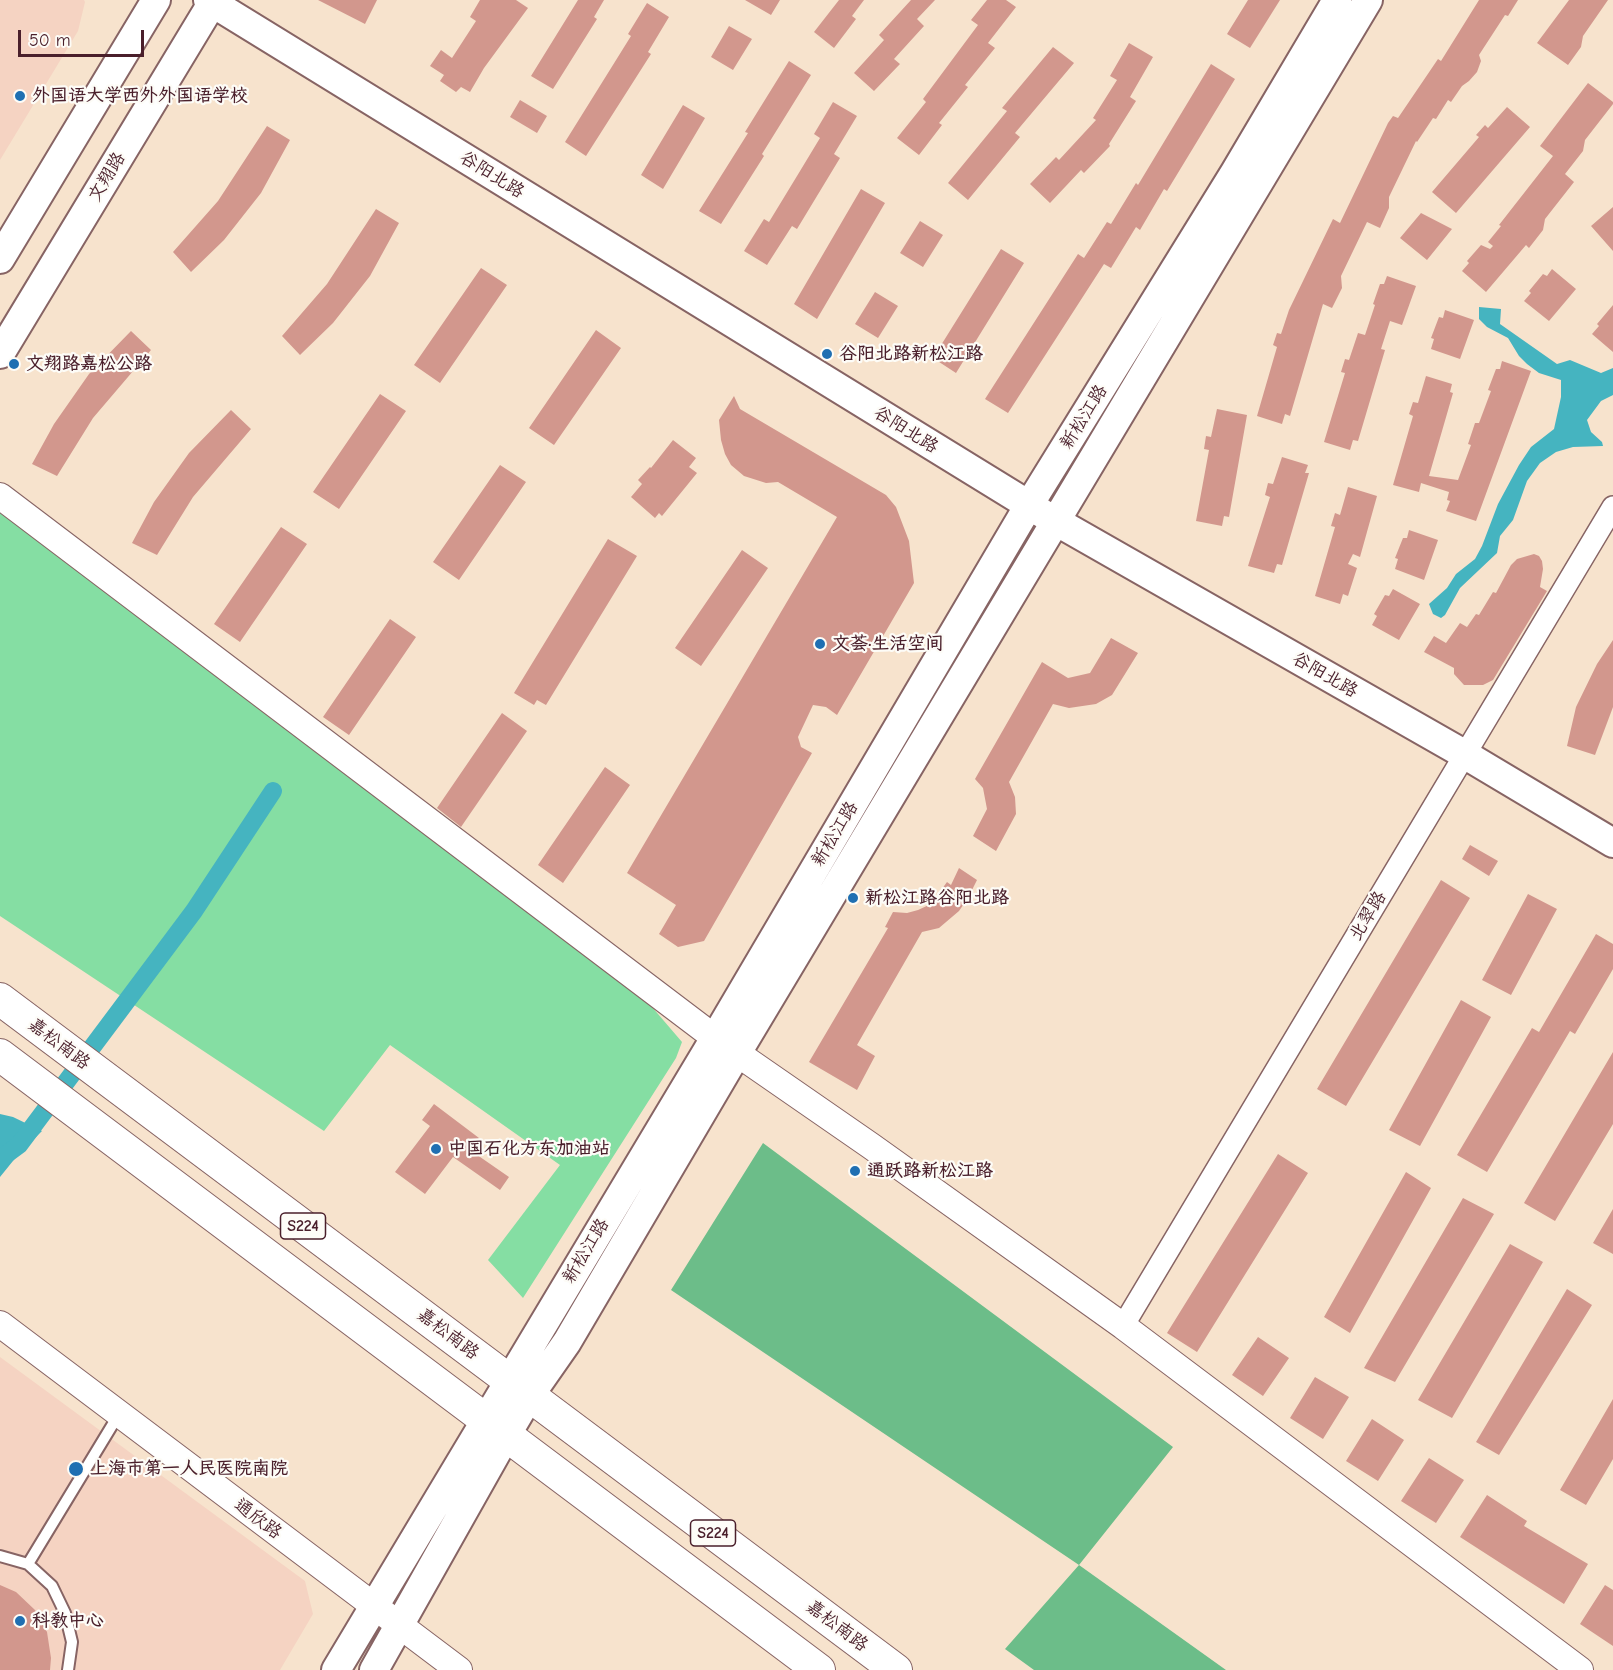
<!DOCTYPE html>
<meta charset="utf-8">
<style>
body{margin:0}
#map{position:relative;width:1613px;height:1670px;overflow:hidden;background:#f7e3cd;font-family:"Comic Neue",sans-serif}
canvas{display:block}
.scale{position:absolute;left:18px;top:30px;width:126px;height:27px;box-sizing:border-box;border:3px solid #4a1f2b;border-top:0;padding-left:8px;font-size:18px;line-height:21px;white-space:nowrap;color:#4a1f2b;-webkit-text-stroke:4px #fdfcf7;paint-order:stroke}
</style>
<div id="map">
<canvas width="1613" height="1670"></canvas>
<div class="scale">50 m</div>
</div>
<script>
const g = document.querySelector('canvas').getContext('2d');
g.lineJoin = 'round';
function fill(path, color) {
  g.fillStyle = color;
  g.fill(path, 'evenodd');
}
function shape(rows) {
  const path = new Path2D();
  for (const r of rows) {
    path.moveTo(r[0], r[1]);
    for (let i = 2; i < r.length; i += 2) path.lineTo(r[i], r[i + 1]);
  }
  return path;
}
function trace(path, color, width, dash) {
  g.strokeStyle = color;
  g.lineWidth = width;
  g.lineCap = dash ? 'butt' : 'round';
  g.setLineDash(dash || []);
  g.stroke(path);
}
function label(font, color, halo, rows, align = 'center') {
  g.font = font + ' "Comic Neue","LXGW WenKai TC",sans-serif';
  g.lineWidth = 4.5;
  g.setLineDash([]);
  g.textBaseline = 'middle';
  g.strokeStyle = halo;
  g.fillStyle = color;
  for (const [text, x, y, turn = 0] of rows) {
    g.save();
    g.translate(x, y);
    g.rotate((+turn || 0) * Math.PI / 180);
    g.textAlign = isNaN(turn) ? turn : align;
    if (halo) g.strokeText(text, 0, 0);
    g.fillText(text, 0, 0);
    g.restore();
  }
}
const built = shape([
 [0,0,84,0,85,2,78,31,0,160],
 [0,1357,305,1581,313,1614,280,1670,0,1670]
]);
const green = shape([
 [0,509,646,1000,682,1042,676,1058,523,1298,488,1260,560,1165,390,1045,324,1131,0,916]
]);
const forest = shape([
 [763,1143,1173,1447,1079,1565,1226,1670,1034,1670,1005,1649,1079,1565,671,1290]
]);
const water = shape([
 [1479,307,1501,309,1500,324,1557,364,1570,360,1601,373,1613,368,1613,395,1601,401,1587,420,1591,432,1602,442,1603,446,1573,447,1556,452,1540,463,1527,481,1513,520,1500,536,1497,553,1460,588,1445,615,1441,618,1433,614,1429,604,1447,588,1456,574,1475,559,1482,546,1498,504,1519,465,1531,447,1554,429,1561,397,1561,380,1539,373,1527,364,1519,356,1508,338,1487,327,1479,319],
 [0,1114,13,1117,42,1131,17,1156,0,1177]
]);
const canal = shape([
 [0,1159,19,1145,194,911,273,791]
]);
const building = shape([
 [318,0,377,0,365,24],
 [480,0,516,0,528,8,484,68,470,92,461,87,456,92,440,81,444,75,430,66,441,50,452,58,476,21,470,17],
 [578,0,604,0,594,17,597,19,553,89,531,76],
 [745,0,780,0,771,15],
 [839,0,864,0,852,16,856,19,834,48,814,32],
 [911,0,935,0,917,19,924,26,894,59,900,64,874,91,854,73,884,40,879,35],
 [987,0,1006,0,1016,7,988,43,995,48,965,85,968,87,939,123,942,125,919,155,897,138,926,102,923,99,978,25,971,20],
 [1248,0,1280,0,1250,48,1227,34],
 [1479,0,1518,0,1508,16,1505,15,1479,55,1481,61,1477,72,1469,81,1462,86,1451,102,1448,100,1436,119,1433,118,1417,142,1416,141,1389,197,1389,208,1380,228,1367,222,1341,276,1342,288,1332,308,1323,304,1290,416,1285,414,1282,424,1257,416,1277,347,1273,345,1277,333,1281,334,1289,310,1333,219,1340,223,1388,123,1393,116,1398,118,1438,59,1441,61],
 [1569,0,1608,0,1583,36,1581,47,1568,65,1537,43],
 [647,3,669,17,648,52,651,54,586,156,565,142,631,36,628,34],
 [729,26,752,39,733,70,711,57],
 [1129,43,1153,57,1130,97,1136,101,1109,144,1110,146,1084,173,1081,170,1050,203,1030,184,1056,157,1059,160,1096,120,1093,118,1117,80,1110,76],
 [1053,47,1074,63,1015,133,1020,137,968,200,948,183,1007,111,1002,108],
 [789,61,811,75,762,154,764,156,721,224,699,211,748,133,745,132],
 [1211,64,1235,79,1167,191,1164,189,1140,230,1136,227,1111,268,1104,264,1008,413,985,399,1078,254,1084,258,1107,222,1111,224,1136,183,1138,185],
 [1588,83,1613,102,1613,104,1585,140,1583,151,1565,174,1574,182,1545,219,1543,230,1529,248,1526,245,1486,292,1462,271,1469,263,1467,261,1481,245,1490,249,1493,246,1488,242,1501,226,1499,225,1553,156,1540,146],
 [520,100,547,116,537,133,510,117],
 [833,102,857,116,834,154,840,158,797,229,792,226,767,265,744,251,764,219,769,222,797,176,820,138,814,134],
 [683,105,705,118,663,189,641,175],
 [1507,107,1530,127,1456,213,1432,192,1479,137,1476,135,1485,125,1488,128],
 [267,126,290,140,261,193,224,240,191,272,173,252,218,201],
 [861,189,885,203,817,319,794,304],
 [1613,207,1613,251,1591,226],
 [376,209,399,223,370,276,333,323,300,355,282,336,327,284],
 [1421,213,1452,229,1427,260,1400,238],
 [920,221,943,235,923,267,900,253],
 [1001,249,1024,263,956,373,933,358],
 [481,268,507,285,440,383,414,365],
 [1552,269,1576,289,1549,321,1524,301,1531,293,1529,291,1543,274,1547,276],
 [1387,276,1416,286,1402,325,1390,321,1381,349,1385,350,1358,441,1353,440,1350,450,1324,442,1345,373,1341,372,1345,359,1349,360,1358,333,1365,335,1375,305,1373,304,1380,284,1384,284],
 [875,292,898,306,878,338,855,324],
 [1613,305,1613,352,1592,334,1599,326,1597,324],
 [1445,310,1474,320,1460,359,1431,349,1434,339,1431,338,1439,317,1443,318],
 [596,330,621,348,554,445,529,428],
 [131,331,151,350,93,418,57,476,32,464,54,424,89,374],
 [1502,361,1531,371,1476,521,1446,511,1450,501,1447,500,1449,492,1421,483,1419,492,1393,485,1413,416,1409,414,1413,402,1418,403,1426,376,1452,384,1450,392,1453,393,1429,476,1458,480,1471,445,1468,444,1475,423,1479,423,1491,391,1488,390,1496,369,1500,369],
 [380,394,406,411,339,509,313,492],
 [734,396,740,409,886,495,896,507,909,541,914,583,837,715,826,707,813,705,798,737,801,747,812,753,704,941,678,947,659,934,676,905,627,873,837,517,778,482,766,483,744,476,731,465,725,454,721,440,719,420],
 [1217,409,1247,415,1229,517,1224,516,1222,526,1196,521,1209,450,1204,449,1206,436,1211,437],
 [231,410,251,429,193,497,157,555,132,543,154,502,189,453],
 [673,440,696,458,689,467,697,473,662,516,659,513,655,518,631,497,642,484,638,480,650,467,651,468],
 [1282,457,1308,465,1305,473,1309,473,1282,565,1277,564,1274,573,1248,566,1270,497,1265,495,1268,483,1273,484],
 [500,465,526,482,459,580,433,562],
 [1348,487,1377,496,1360,557,1353,554,1348,564,1357,568,1348,596,1343,594,1340,604,1315,596,1335,527,1331,526,1335,513,1340,515],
 [281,527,307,544,240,642,214,624],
 [1409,530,1438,540,1424,580,1395,569,1398,559,1395,558,1403,538,1407,538],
 [608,539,637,556,546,705,537,700,534,705,514,693],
 [742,550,768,568,701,666,675,648],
 [1534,554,1539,556,1542,561,1543,569,1540,587,1547,591,1493,680,1483,685,1464,685,1454,674,1454,668,1424,652,1434,636,1446,643,1460,623,1467,627,1476,614,1479,615,1493,592,1496,593,1511,565,1517,559],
 [1393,589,1420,604,1399,640,1372,625,1377,616,1374,614,1385,595,1389,596],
 [390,619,416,637,349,735,323,717],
 [1111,638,1138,653,1112,695,1096,704,1069,708,1053,704,1009,782,1015,797,1016,814,996,851,973,836,987,809,983,788,975,779,1042,662,1068,678,1090,673],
 [1613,640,1613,707,1595,755,1567,746,1576,707,1597,664],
 [502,713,527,731,461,827,437,808],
 [605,767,630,785,563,883,538,865],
 [1470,845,1498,861,1489,876,1462,859],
 [959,868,977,880,968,898,959,911,939,928,922,932,857,1045,875,1056,857,1090,809,1062,888,928,885,927,893,912,907,913,918,910,931,904,947,882,951,885],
 [1441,880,1470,898,1346,1106,1317,1089],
 [1528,894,1557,909,1511,995,1482,980],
 [1596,934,1613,944,1613,969,1575,1034,1570,1031,1487,1172,1457,1155,1532,1028,1539,1032],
 [1461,1000,1491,1017,1420,1146,1389,1130],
 [1613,1052,1613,1124,1555,1221,1524,1203],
 [434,1104,479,1138,470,1150,509,1177,500,1190,453,1157,425,1194,395,1172,430,1126,422,1120],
 [1278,1154,1308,1173,1197,1352,1167,1333],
 [1406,1172,1431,1188,1350,1333,1324,1317],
 [1463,1198,1494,1214,1395,1382,1364,1368],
 [1613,1209,1613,1254,1593,1243],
 [1510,1244,1543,1262,1452,1418,1418,1400],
 [1567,1289,1592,1305,1499,1455,1476,1442],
 [1258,1337,1289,1358,1263,1396,1232,1375],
 [1315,1377,1349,1397,1323,1439,1290,1418],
 [1613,1399,1613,1459,1586,1505,1560,1490],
 [1372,1419,1404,1440,1378,1481,1346,1461],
 [1429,1458,1464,1480,1436,1523,1401,1501],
 [1487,1495,1527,1521,1524,1526,1588,1564,1564,1604,1460,1537],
 [0,1585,16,1592,35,1610,47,1632,51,1658,50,1670,0,1670],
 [1605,1585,1613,1590,1613,1646,1580,1624]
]);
const service = shape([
 [0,1556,28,1564,52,1586,65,1613,72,1642,68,1670],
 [28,1564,119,1414]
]);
const minor = shape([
 [1123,1326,1613,507]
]);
const tertiary = shape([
 [0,496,715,1038,871,1146,1123,1326,1580,1670],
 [0,1324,459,1670]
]);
const secondary = shape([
 [208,0,1045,515,1464,754,1613,843],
 [0,259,156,0],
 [0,354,214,0],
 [336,1670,715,1038,1029,505,1235,172,1337,0],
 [374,1670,507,1434,530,1395,567,1342,737,1053,1368,0]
]);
const primary = shape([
 [0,999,896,1670],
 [0,1055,819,1670]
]);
const markers = [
 [20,96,6,"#1f6fb2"],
 [827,354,6,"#1f6fb2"],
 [14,364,6,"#1f6fb2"],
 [820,644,6,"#1f6fb2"],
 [853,898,6,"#1f6fb2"],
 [436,1149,6,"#1f6fb2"],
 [855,1171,6,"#1f6fb2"],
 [76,1469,8,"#1f6fb2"],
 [20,1621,6,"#1f6fb2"]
];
const shields = [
 [303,1226,45],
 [713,1533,45]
];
const shieldNames = [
 ["S224",303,1226],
 ["S224",713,1533]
];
const poiNames = [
 ["外国语大学西外外国语学校",32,96],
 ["谷阳北路新松江路",839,354],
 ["文翔路嘉松公路",26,364],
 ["文荟·生活空间",832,644],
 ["新松江路谷阳北路",865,898],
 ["中国石化方东加油站",448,1149],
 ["通跃路新松江路",867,1171],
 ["上海市第一人民医院南院",90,1469],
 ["科教中心",32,1621]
];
const streetNames = [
 ["谷阳北路",492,175,32],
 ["文翔路",107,177,-59],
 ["新松江路",1084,417,-58],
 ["谷阳北路",906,430,32],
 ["谷阳北路",1325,675,30],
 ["新松江路",835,834,-59],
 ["北翠路",1368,916,-59],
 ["嘉松南路",59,1044,37],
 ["新松江路",586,1251,-59],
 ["嘉松南路",448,1334,37],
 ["通欣路",258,1519,37],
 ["嘉松南路",837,1626,37]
];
fill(built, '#f5d3c2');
fill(green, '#85dea3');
fill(forest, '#6cbd89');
fill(water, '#45b4c0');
trace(canal, '#45b4c0', 18);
fill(building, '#d2978d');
trace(service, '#876464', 14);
trace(minor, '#876464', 24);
trace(tertiary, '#876464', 28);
trace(secondary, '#876464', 32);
trace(primary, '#876464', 34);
trace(service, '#fff', 10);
trace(minor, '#fff', 21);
trace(tertiary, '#fff', 26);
trace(secondary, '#fff', 28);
trace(primary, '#fff', 32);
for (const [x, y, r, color] of markers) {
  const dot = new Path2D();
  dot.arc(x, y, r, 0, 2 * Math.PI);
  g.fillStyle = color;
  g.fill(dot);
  trace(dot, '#fdfcf7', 2);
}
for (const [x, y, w] of shields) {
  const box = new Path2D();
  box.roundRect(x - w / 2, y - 13, w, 26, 4.5);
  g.fillStyle = '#fdfcf7';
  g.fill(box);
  trace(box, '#4a1f2b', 1.5);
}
label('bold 16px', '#4a1f2b', null, shieldNames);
label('bold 18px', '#4a1f2b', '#fdfcf7', poiNames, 'left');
label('18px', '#4a1f2b', '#fdfcf7', streetNames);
</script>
